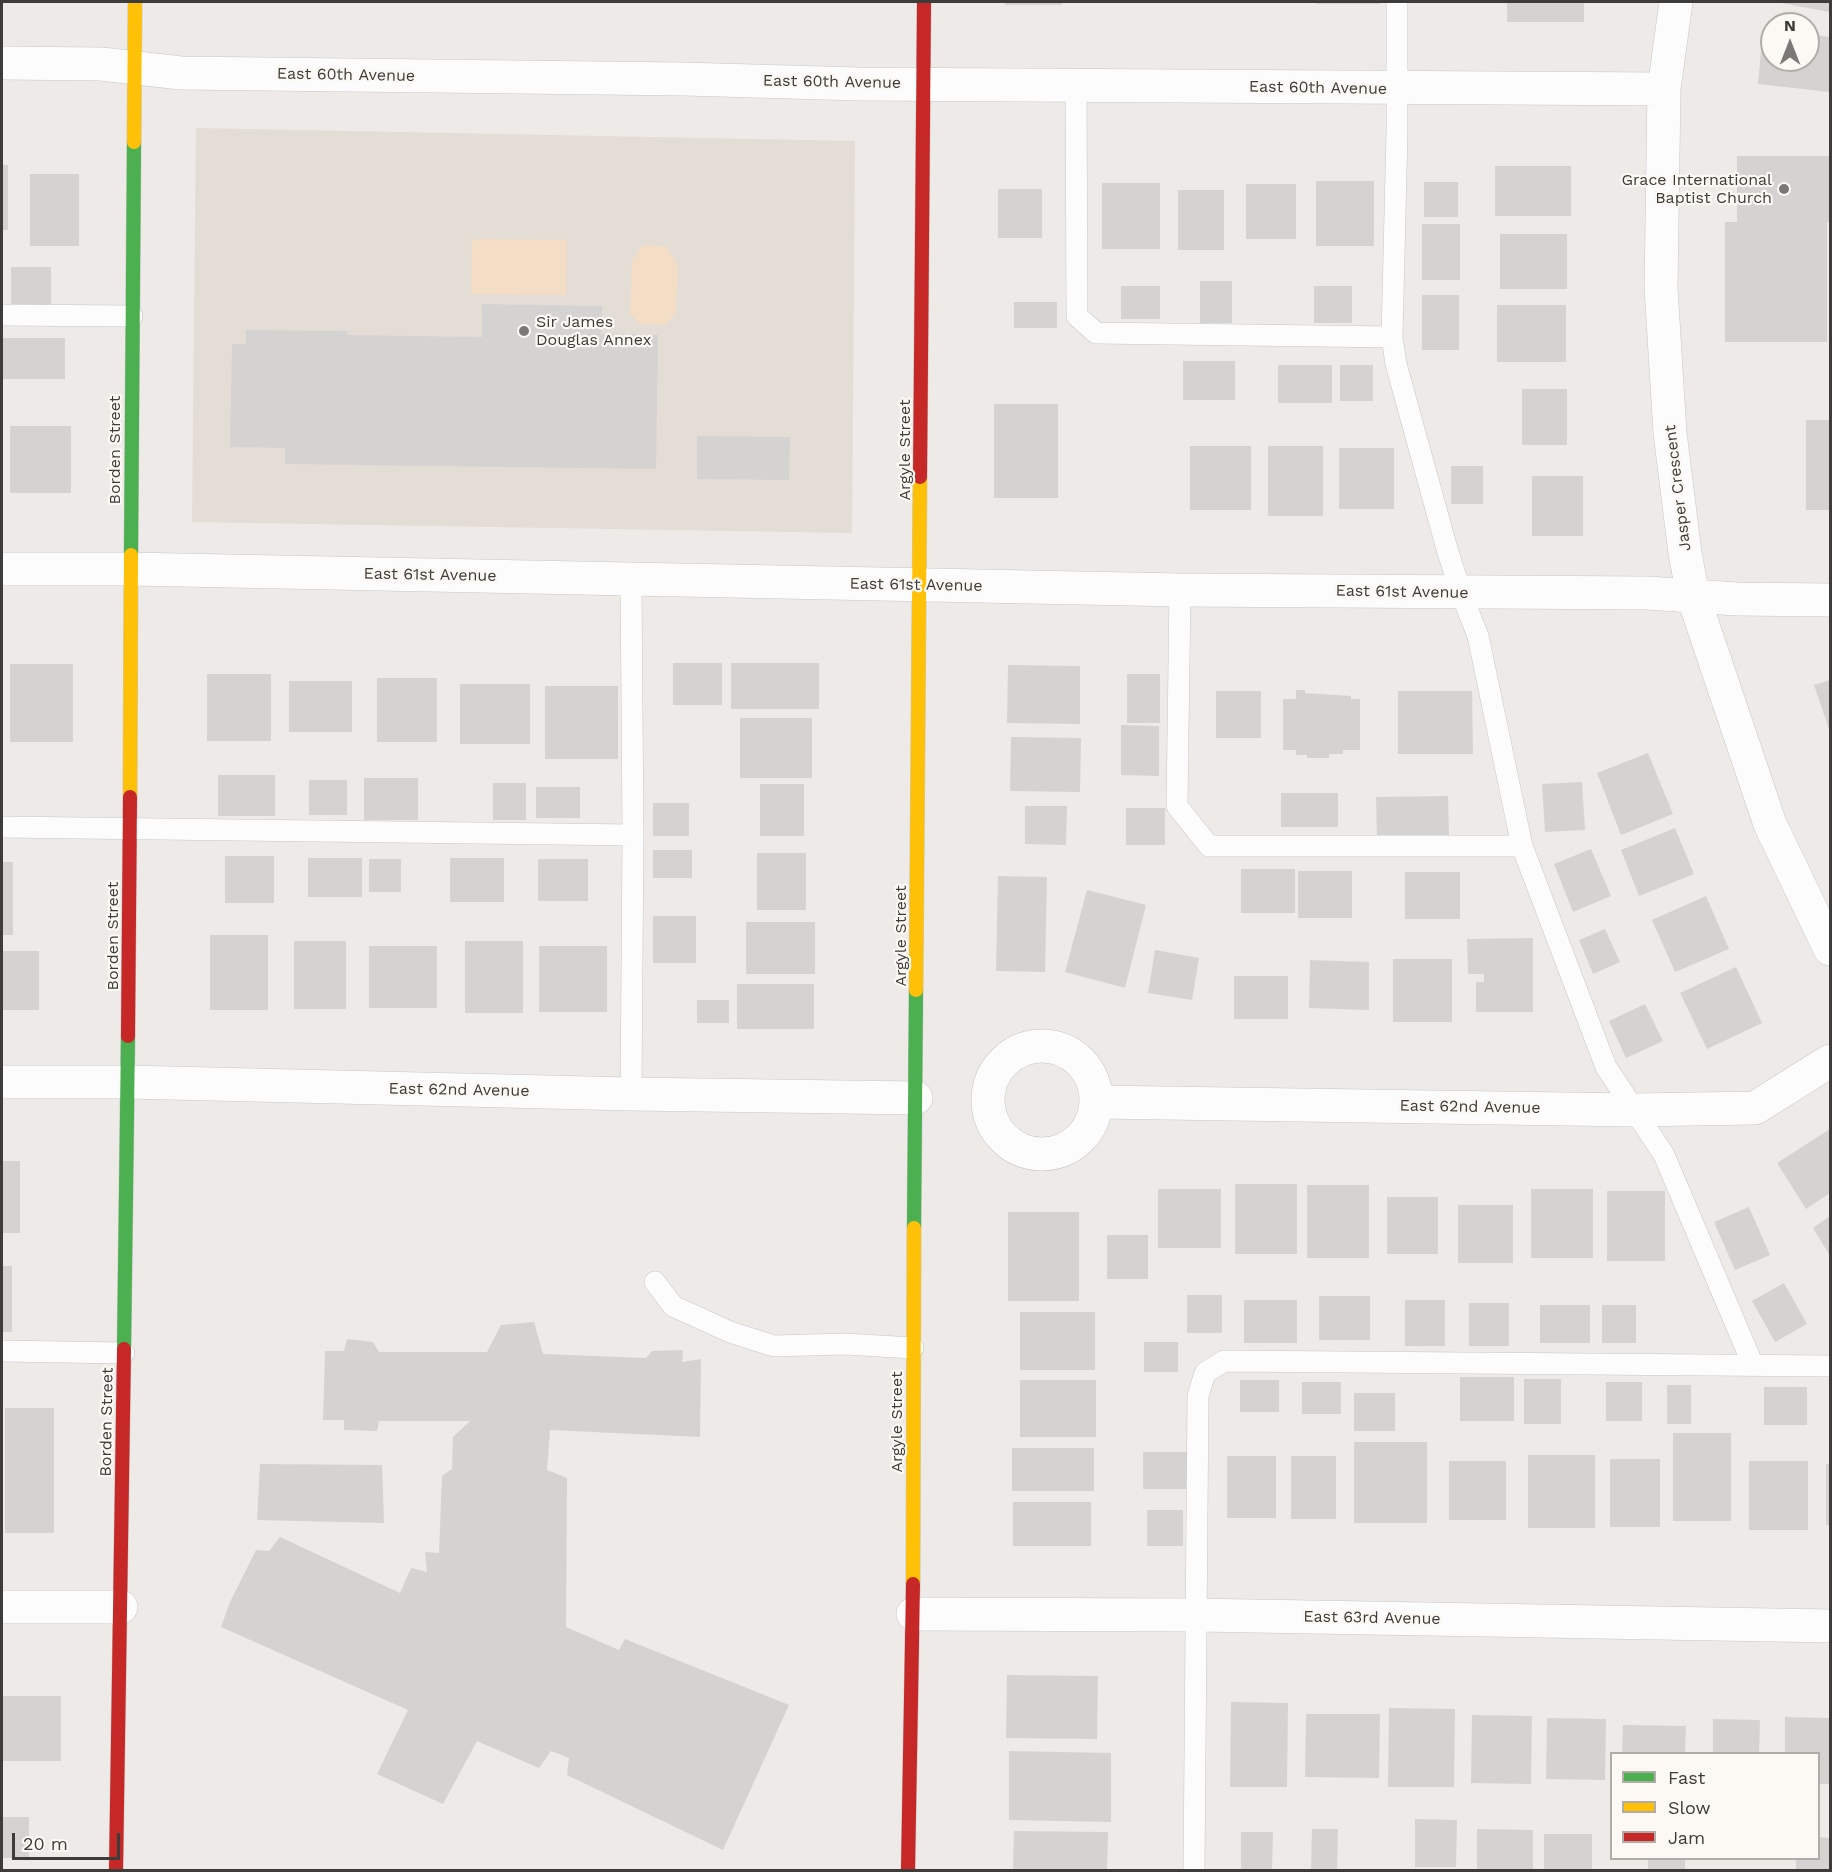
<!DOCTYPE html>
<style>
body{margin:0}
#map{position:relative;width:1832px;height:1872px;overflow:hidden;background:#edeae8;font-family:"Work Sans",sans-serif}
canvas{display:block}
.frame{position:absolute;inset:0;border:3px solid #3e3c3a;pointer-events:none}
.legend{position:absolute;left:1610px;top:1752px;width:210px;height:108px;box-sizing:border-box;background:#fcf8f3;border:2px solid #b0ada9;margin:0;padding:8px 10px;list-style:none;font-size:18px;color:#3e3c3a}
.legend li{display:flex;align-items:center;gap:12px;height:30px}
.legend b{width:30px;border:2px solid #b0ada9}
.north{position:absolute;left:1760px;top:12px;width:60px;height:60px;box-sizing:border-box;background:#fcf8f3;border:2px solid #b0ada9;border-radius:50%;rotate:0deg;font-size:16px;font-weight:700;line-height:24px;text-align:center;color:#3e3c3a}
.north::after{content:'';display:block;margin:auto;width:21px;height:27px;background:#7b7977;clip-path:polygon(50% 0,100% 100%,50% 72%,0 100%)}
.scale{position:absolute;left:12px;top:1833px;width:108px;height:27px;box-sizing:border-box;border:3px solid #3e3c3a;border-top:0;padding-left:8px;font-size:18px;line-height:21px;white-space:nowrap;color:#3e3c3a;-webkit-text-stroke:4px #fcf8f3;paint-order:stroke}
</style>
<div id="map">
<canvas width="1832" height="1872"></canvas>
<div class="frame"></div>
<ul class="legend">
<li><b style="height:8px;background:#4caf50"></b>Fast</li>
<li><b style="height:8px;background:#ffc107"></b>Slow</li>
<li><b style="height:8px;background:#c62828"></b>Jam</li>
</ul>
<div class="north">N</div>
<div class="scale">20 m</div>
</div>
<script>
const g = document.querySelector('canvas').getContext('2d');
g.lineJoin = 'round';
function fill(path, color) {
  g.fillStyle = color;
  g.fill(path, 'evenodd');
}
function shape(rows) {
  const path = new Path2D();
  for (const r of rows) {
    if (r.length === 3) {
      path.moveTo(r[0] + r[2], r[1]);
      path.arc(r[0], r[1], r[2], 0, 2 * Math.PI);
      continue;
    }
    path.moveTo(r[0], r[1]);
    for (let i = 2; i < r.length; i += 2) path.lineTo(r[i], r[i + 1]);
  }
  return path;
}
function trace(path, color, width, dash) {
  g.strokeStyle = color;
  g.lineWidth = width;
  g.lineCap = dash ? 'butt' : 'round';
  g.setLineDash(dash || []);
  g.stroke(path);
}
function label(font, color, halo, rows, align = 'center') {
  g.font = font + ' "Work Sans",sans-serif';
  g.lineWidth = 4.5;
  g.setLineDash([]);
  g.textBaseline = 'middle';
  g.strokeStyle = halo;
  g.fillStyle = color;
  for (const [text, x, y, turn = 0] of rows) {
    g.save();
    g.translate(x, y);
    g.rotate((+turn || 0) * Math.PI / 180);
    g.textAlign = isNaN(turn) ? turn : align;
    if (halo) g.strokeText(text, 0, 0);
    g.fillText(text, 0, 0);
    g.restore();
  }
}
const built = shape([
 [196,128,855,141,852,533,192,522]
]);
const green = shape([
 [472,239,567,240,566,295,471,294],
 [643,245,666,246,678,265,676,312,666,325,640,324,630,314,632,261]
]);
const building = shape([
 [1005,2,1062,2,1062,5,1005,5],
 [1316,2,1380,2,1380,4,1316,4],
 [1507,2,1584,2,1584,22,1507,22],
 [1781,2,1830,2,1830,12,1781,3],
 [1763,29,1772,30,1772,60,1808,60,1808,34,1830,37,1830,92,1758,84],
 [1737,156,1830,156,1830,222,1827,222,1827,342,1725,342,1725,222,1737,222],
 [2,165,8,165,8,230,2,230],
 [1495,166,1571,166,1571,216,1495,216],
 [30,174,79,174,79,246,30,246],
 [1316,181,1374,181,1374,246,1316,246],
 [1424,182,1458,182,1458,217,1424,217],
 [1102,183,1160,183,1160,249,1102,249],
 [1246,184,1296,184,1296,239,1246,239],
 [998,189,1042,189,1042,238,998,238],
 [1178,190,1224,190,1224,250,1178,250],
 [1422,224,1460,224,1460,280,1422,280],
 [1500,234,1567,234,1567,289,1500,289],
 [11,267,51,267,51,306,11,306],
 [1200,281,1232,281,1232,323,1200,323],
 [1121,286,1160,286,1160,319,1121,319],
 [1314,286,1352,286,1352,323,1314,323],
 [1422,295,1459,295,1459,350,1422,350],
 [1014,302,1057,302,1057,328,1014,328],
 [482,304,602,306,601,334,658,335,656,469,285,464,285,448,230,447,232,344,246,344,246,330,347,331,347,335,482,337],
 [1497,305,1566,305,1566,362,1497,362],
 [2,338,65,338,65,379,2,379],
 [1183,361,1235,361,1235,400,1183,400],
 [1278,365,1332,365,1332,403,1278,403],
 [1340,365,1373,365,1373,401,1340,401],
 [1522,389,1567,389,1567,445,1522,445],
 [994,404,1058,404,1058,498,994,498],
 [1806,420,1830,420,1830,510,1806,510],
 [10,426,71,426,71,493,10,493],
 [697,436,790,437,789,480,697,479],
 [1190,446,1251,446,1251,510,1190,510],
 [1268,446,1323,446,1323,516,1268,516],
 [1339,448,1394,448,1394,509,1339,509],
 [1451,466,1483,466,1483,504,1451,504],
 [1532,476,1583,476,1583,536,1532,536],
 [673,663,722,663,722,705,673,705],
 [731,663,819,663,819,709,731,709],
 [10,664,73,664,73,742,10,742],
 [1008,665,1080,666,1080,724,1007,723],
 [207,674,271,674,271,741,207,741],
 [1127,674,1160,674,1160,723,1127,723],
 [377,678,437,678,437,742,377,742],
 [1830,680,1830,732,1814,685],
 [289,681,352,681,352,732,289,732],
 [460,684,530,684,530,744,460,744],
 [545,686,618,686,618,759,545,759],
 [1296,690,1305,690,1305,693,1351,696,1351,699,1360,699,1360,750,1343,750,1343,754,1329,754,1329,758,1307,758,1307,755,1296,755,1296,750,1283,750,1283,699,1296,699],
 [1216,691,1261,691,1261,738,1216,738],
 [1398,691,1472,691,1473,754,1398,754],
 [740,718,812,718,812,778,740,778],
 [1121,725,1159,726,1159,776,1121,775],
 [1011,737,1081,738,1080,792,1010,791],
 [1648,753,1673,814,1621,835,1597,773],
 [218,775,275,775,275,816,218,816],
 [364,778,418,778,418,820,364,820],
 [309,780,347,780,347,815,309,815],
 [1582,782,1585,830,1545,832,1542,784],
 [493,783,526,783,526,820,493,820],
 [760,784,804,784,804,836,760,836],
 [536,787,580,787,580,818,536,818],
 [1281,793,1338,793,1338,827,1281,827],
 [1448,796,1449,836,1377,837,1376,797],
 [653,803,689,803,689,836,653,836],
 [1025,806,1067,806,1066,845,1025,844],
 [1126,808,1165,808,1165,845,1126,845],
 [1675,828,1694,874,1639,896,1621,850],
 [1591,849,1611,896,1573,912,1554,864],
 [653,850,692,850,692,878,653,878],
 [757,853,806,853,806,910,757,910],
 [225,856,274,856,274,903,225,903],
 [308,858,362,858,362,897,308,897],
 [450,858,504,858,504,902,450,902],
 [369,859,401,859,401,892,369,892],
 [538,859,588,859,588,901,538,901],
 [2,862,13,862,13,935,2,935],
 [1241,869,1295,869,1295,913,1241,913],
 [1298,871,1352,871,1352,918,1298,918],
 [1405,872,1460,872,1460,919,1405,919],
 [998,876,1047,877,1045,972,996,971],
 [1087,890,1146,905,1125,988,1065,972],
 [1706,896,1729,949,1675,972,1652,920],
 [653,916,696,916,696,963,653,963],
 [746,922,815,922,815,974,746,974],
 [1605,929,1620,962,1593,974,1579,940],
 [210,935,268,935,268,1010,210,1010],
 [1533,938,1533,1012,1476,1012,1476,982,1484,982,1484,974,1468,974,1467,939],
 [294,941,346,941,346,1009,294,1009],
 [465,941,523,941,523,1013,465,1013],
 [369,946,437,946,437,1008,369,1008],
 [539,946,607,946,607,1012,539,1012],
 [1155,950,1199,958,1192,1000,1148,993],
 [2,951,39,951,39,1010,2,1010],
 [1393,959,1452,959,1452,1022,1393,1022],
 [1310,960,1369,962,1369,1010,1309,1008],
 [1736,967,1762,1023,1707,1049,1680,993],
 [1234,976,1288,976,1288,1019,1234,1019],
 [737,984,814,984,814,1029,737,1029],
 [697,1000,729,1000,729,1023,697,1023],
 [1645,1004,1663,1041,1626,1058,1609,1021],
 [1830,1129,1830,1193,1806,1209,1777,1163],
 [2,1161,20,1161,20,1233,2,1233],
 [1235,1184,1297,1184,1297,1254,1235,1254],
 [1307,1185,1369,1185,1369,1258,1307,1258],
 [1158,1189,1221,1189,1221,1248,1158,1248],
 [1531,1189,1593,1189,1593,1258,1531,1258],
 [1607,1191,1665,1191,1665,1261,1607,1261],
 [1387,1197,1438,1197,1438,1254,1387,1254],
 [1458,1205,1513,1205,1513,1263,1458,1263],
 [1749,1207,1770,1255,1735,1270,1714,1222],
 [1008,1212,1079,1212,1079,1301,1008,1301],
 [1830,1216,1830,1256,1813,1228],
 [1107,1235,1148,1235,1148,1279,1107,1279],
 [2,1266,12,1266,12,1332,2,1332],
 [1784,1283,1807,1324,1775,1342,1752,1301],
 [1187,1295,1222,1295,1222,1333,1187,1333],
 [1319,1296,1370,1296,1370,1340,1319,1340],
 [1244,1300,1297,1300,1297,1343,1244,1343],
 [1405,1300,1445,1300,1445,1346,1405,1346],
 [1469,1303,1509,1303,1509,1346,1469,1346],
 [1540,1305,1590,1305,1590,1343,1540,1343],
 [1602,1305,1636,1305,1636,1343,1602,1343],
 [1020,1312,1095,1312,1095,1370,1020,1370],
 [534,1322,543,1354,646,1358,652,1351,683,1350,682,1362,701,1359,700,1437,550,1430,547,1470,567,1478,566,1627,619,1650,625,1639,789,1705,723,1850,567,1775,569,1758,551,1751,539,1768,477,1741,443,1804,377,1774,408,1710,221,1627,230,1602,256,1550,269,1551,280,1537,400,1593,411,1568,427,1572,425,1552,439,1553,442,1476,452,1469,453,1437,470,1421,379,1421,377,1431,344,1430,344,1420,323,1420,325,1351,344,1351,347,1339,373,1342,379,1352,487,1352,501,1325],
 [1144,1342,1178,1342,1178,1372,1144,1372],
 [1460,1377,1514,1377,1514,1421,1460,1421],
 [1524,1379,1561,1379,1561,1424,1524,1424],
 [1020,1380,1096,1380,1096,1437,1020,1437],
 [1240,1380,1279,1380,1279,1412,1240,1412],
 [1302,1382,1341,1382,1341,1414,1302,1414],
 [1606,1382,1642,1382,1642,1421,1606,1421],
 [1667,1385,1691,1385,1691,1424,1667,1424],
 [1764,1387,1807,1387,1807,1425,1764,1425],
 [1354,1393,1395,1393,1395,1431,1354,1431],
 [5,1408,54,1408,54,1533,5,1533],
 [1673,1433,1731,1433,1731,1521,1673,1521],
 [1354,1442,1427,1442,1427,1523,1354,1523],
 [1012,1448,1094,1448,1094,1491,1012,1491],
 [1143,1452,1187,1452,1187,1489,1143,1489],
 [1528,1455,1595,1455,1595,1528,1528,1528],
 [1227,1456,1276,1456,1276,1518,1227,1518],
 [1291,1456,1336,1456,1336,1519,1291,1519],
 [1610,1459,1660,1459,1660,1527,1610,1527],
 [1449,1461,1506,1461,1506,1520,1449,1520],
 [1749,1461,1808,1461,1808,1530,1749,1530],
 [260,1464,382,1465,384,1523,257,1520],
 [1826,1464,1830,1464,1830,1525,1826,1525],
 [1013,1502,1091,1502,1091,1546,1013,1546],
 [1147,1510,1183,1510,1183,1546,1147,1546],
 [1007,1675,1098,1676,1097,1739,1006,1738],
 [3,1696,61,1696,61,1761,3,1761],
 [1231,1702,1288,1703,1287,1787,1230,1787],
 [1389,1708,1455,1709,1454,1787,1388,1787],
 [1306,1714,1380,1714,1379,1778,1305,1777],
 [1472,1715,1532,1716,1531,1784,1471,1783],
 [1785,1717,1830,1718,1830,1784,1818,1784,1818,1754,1785,1754],
 [1547,1718,1606,1719,1605,1780,1546,1779],
 [1713,1719,1760,1720,1759,1754,1713,1754],
 [1623,1725,1686,1726,1685,1754,1622,1754],
 [1009,1751,1111,1753,1111,1822,1009,1820],
 [2,1817,29,1817,29,1858,2,1858],
 [1415,1819,1457,1820,1456,1867,1415,1867],
 [1312,1829,1338,1829,1337,1870,1311,1870],
 [1477,1829,1533,1830,1533,1870,1477,1870],
 [1014,1831,1108,1832,1107,1870,1013,1870],
 [1241,1832,1273,1832,1272,1870,1241,1870],
 [1544,1834,1592,1834,1592,1870,1544,1870],
 [1818,1837,1830,1838,1830,1870,1796,1870,1796,1858,1818,1858],
 [1648,1858,1685,1858,1685,1870,1648,1870]
]);
const lane = shape([
 [1397,2,1397,131,1392,337,1396,364,1447,549,1461,593,1478,636,1522,846,1606,1067,1664,1155,1753,1365],
 [1076,84,1077,316,1096,333,1392,337],
 [2,315,132,316],
 [631,580,633,835,631,1094],
 [1180,590,1177,806,1209,846,1522,846],
 [2,827,633,835],
 [655,1282,673,1306,730,1332,774,1346,845,1344,913,1348],
 [2,1351,124,1353],
 [1194,1870,1198,1396,1205,1373,1224,1361,1830,1366]
]);
const street = shape([
 [1676,2,1664,89,1661,288,1670,433,1685,553,1693,596,1770,824,1830,949],
 [2,63,101,64,181,73,684,79,858,84,1664,89],
 [2,569,130,569,1180,590,1647,593,1737,599,1830,600],
 [1042,1100,54],
 [2,1082,128,1082,631,1094,916,1098],
 [1097,1102,1634,1110,1755,1108,1830,1061],
 [2,1607,121,1607],
 [913,1614,1196,1615,1830,1626]
]);
const fast = shape([
 [131,555,134,142],
 [914,1228,916,990],
 [124,1349,128,1036]
]);
const slow = shape([
 [134,142,135,2],
 [130,797,131,555],
 [916,990,920,477],
 [913,1584,914,1228]
]);
const jam = shape([
 [920,477,924,2],
 [128,1036,130,797],
 [116,1870,124,1349],
 [908,1870,913,1584]
]);
const markers = [
 [1784,189,6,"#7b7977"],
 [524,331,6,"#7b7977"]
];
const streetNames = [
 ["East 60th Avenue",346,75,1],
 ["East 60th Avenue",832,82,1],
 ["East 60th Avenue",1318,88,1],
 ["Borden Street",115,450,-90],
 ["Argyle Street",905,450,-90],
 ["Jasper Crescent",1678,488,-97],
 ["East 61st Avenue",430,575,1],
 ["East 61st Avenue",916,585,1],
 ["East 61st Avenue",1402,592,1],
 ["Borden Street",113,936,-90],
 ["Argyle Street",901,936,-90],
 ["East 62nd Avenue",459,1090,1],
 ["East 62nd Avenue",1470,1107,1],
 ["Borden Street",107,1422,-89],
 ["Argyle Street",897,1422,-90],
 ["East 63rd Avenue",1372,1618,1]
];
const poiNames = [
 ["Grace International",1772,180],
 ["Baptist Church",1772,198],
 ["Sir James",536,322,"left"],
 ["Douglas Annex",536,340,"left"]
];
fill(built, '#e3ddd6');
fill(green, '#f3ddc5');
fill(building, '#d5d3d2');
trace(lane, '#c8c7c5', 22);
trace(street, '#c8c7c5', 34);
trace(fast, '#c8c7c5', 15);
trace(slow, '#c8c7c5', 15);
trace(jam, '#c8c7c5', 15);
trace(lane, '#fcfcfc', 21);
trace(street, '#fcfcfc', 33);
trace(fast, '#4caf50', 14);
trace(slow, '#ffc107', 14);
trace(jam, '#c62828', 14);
for (const [x, y, r, color] of markers) {
  const dot = new Path2D();
  dot.arc(x, y, r, 0, 2 * Math.PI);
  g.fillStyle = color;
  g.fill(dot);
  trace(dot, '#fcf8f3', 2);
}
label('16px', '#3e3c3a', '#fcf8f3', streetNames);
label('16px', '#3e3c3a', '#fcf8f3', poiNames, 'right');
</script>
